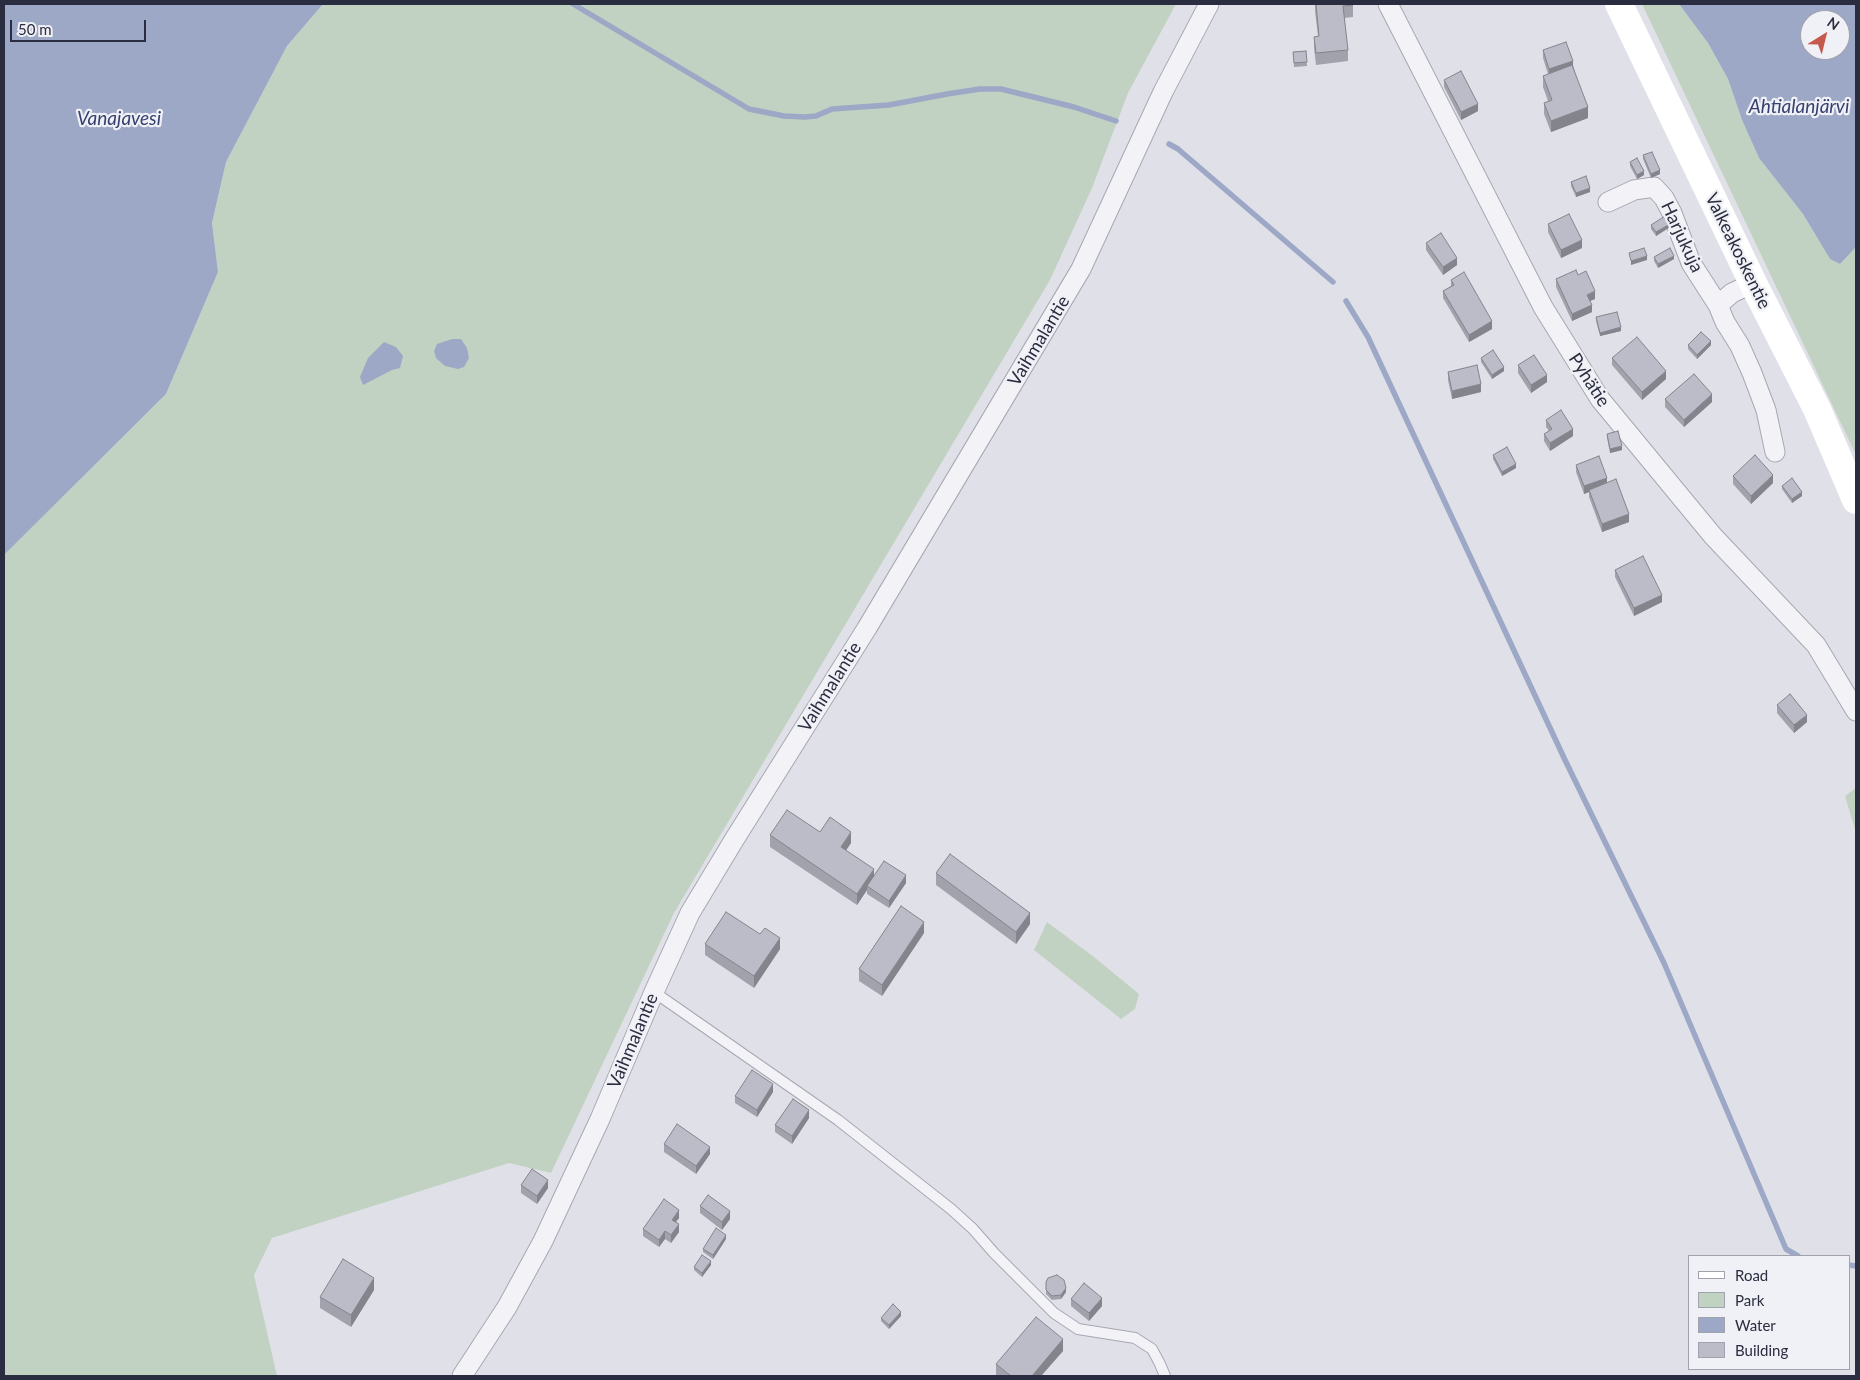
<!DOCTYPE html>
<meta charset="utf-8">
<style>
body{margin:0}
#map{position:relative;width:1860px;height:1380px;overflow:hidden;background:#e0e1e8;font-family:Lato,sans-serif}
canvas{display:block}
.frame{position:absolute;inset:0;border:5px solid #2a2c3f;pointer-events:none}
.legend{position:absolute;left:1688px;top:1255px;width:162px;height:115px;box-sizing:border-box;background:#f0f1f6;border:1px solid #a1a2ad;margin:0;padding:6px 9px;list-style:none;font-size:15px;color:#2a2c3f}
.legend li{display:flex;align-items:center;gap:10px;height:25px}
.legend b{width:25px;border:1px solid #a1a2ad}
.north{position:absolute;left:1800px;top:10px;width:50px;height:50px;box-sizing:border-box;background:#f0f1f6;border:1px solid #a1a2ad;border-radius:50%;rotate:36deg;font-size:14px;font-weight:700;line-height:20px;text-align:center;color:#2a2c3f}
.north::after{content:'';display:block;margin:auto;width:18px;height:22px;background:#c6594d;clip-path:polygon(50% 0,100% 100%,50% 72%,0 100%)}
.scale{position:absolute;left:10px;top:20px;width:136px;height:22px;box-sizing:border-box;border:2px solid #2a2c3f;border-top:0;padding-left:6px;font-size:15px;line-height:18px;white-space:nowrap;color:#2a2c3f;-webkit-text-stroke:4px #f0f1f6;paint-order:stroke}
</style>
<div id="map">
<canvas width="1860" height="1380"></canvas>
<div class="frame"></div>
<ul class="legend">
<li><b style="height:6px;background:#fff"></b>Road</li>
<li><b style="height:14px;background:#c2d2c2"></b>Park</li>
<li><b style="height:14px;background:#9da7c6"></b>Water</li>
<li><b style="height:14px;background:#bbbcc8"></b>Building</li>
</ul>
<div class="north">N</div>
<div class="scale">50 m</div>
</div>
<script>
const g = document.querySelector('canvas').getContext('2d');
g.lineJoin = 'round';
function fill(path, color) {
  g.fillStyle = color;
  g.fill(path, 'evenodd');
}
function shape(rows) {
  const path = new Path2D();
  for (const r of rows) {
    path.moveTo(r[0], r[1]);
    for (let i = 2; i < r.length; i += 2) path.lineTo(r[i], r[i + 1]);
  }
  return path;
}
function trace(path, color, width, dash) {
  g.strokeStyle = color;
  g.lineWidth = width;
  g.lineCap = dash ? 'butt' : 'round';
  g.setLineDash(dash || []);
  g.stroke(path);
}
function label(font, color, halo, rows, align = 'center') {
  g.font = font + ' Lato,sans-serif';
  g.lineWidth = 4.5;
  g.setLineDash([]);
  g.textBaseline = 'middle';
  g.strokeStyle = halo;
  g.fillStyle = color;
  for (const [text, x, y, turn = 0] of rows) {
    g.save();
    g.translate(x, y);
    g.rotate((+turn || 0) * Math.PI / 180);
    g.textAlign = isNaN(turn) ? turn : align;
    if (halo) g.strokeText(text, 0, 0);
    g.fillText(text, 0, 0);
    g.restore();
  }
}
const green = shape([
 [323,4,1176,4,1128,93,1092,188,1050,280,674,913,551,1173,509,1163,272,1238,254,1275,277,1376,4,1376,4,555,166,394,218,272,212,223,226,162,287,46],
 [1642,4,1679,4,1708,43,1728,79,1742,120,1759,158,1803,214,1830,259,1840,264,1856,247,1856,455],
 [1856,788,1856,833,1845,796],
 [1047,922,1094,957,1139,994,1135,1009,1121,1019,1034,950]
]);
const water = shape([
 [4,4,323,4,287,46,226,162,212,223,218,272,166,394,4,555],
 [1679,4,1856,4,1856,247,1840,264,1830,259,1803,214,1759,158,1742,120,1728,79,1708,43],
 [1810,20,1840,20,1840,50,1810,50],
 [452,339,461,339,467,348,469,358,464,367,458,369,445,366,436,358,434,351,437,344],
 [384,342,396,347,403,356,400,368,392,370,363,385,360,377,368,358]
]);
const stream = shape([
 [573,4,749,109,784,116,805,117,816,116,832,109,889,105,947,94,980,89,1001,89,1074,107,1116,121],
 [1169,144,1178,149,1333,282],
 [1346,301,1368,337,1565,760,1664,963,1786,1249,1798,1256],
 [1849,1265,1856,1266]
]);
const lane = shape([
 [654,992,838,1120,951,1209,973,1229,994,1253,1054,1313,1078,1329,1135,1338,1152,1349,1160,1364,1165,1376]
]);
const street = shape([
 [1388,4,1543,307,1600,399,1713,536,1816,645,1856,711],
 [1608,202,1634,190,1654,187,1664,198,1672,213,1691,263,1718,305],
 [1753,283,1732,293,1718,305,1725,322,1740,346,1752,373,1766,410,1775,452],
 [462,1376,507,1307,543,1241,600,1119,654,992,690,913,734,840,867,628,1081,269,1163,92,1209,4]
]);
const secondary = shape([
 [1619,4,1753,283,1817,409,1856,500]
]);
const wall = shape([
 [1315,4,1353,4,1353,17,1344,18,1348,50,1348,61,1316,65,1314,48,1314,37,1318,36,1315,11],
 [1543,50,1573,65,1588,118,1551,132,1544,114,1544,103,1548,101,1543,87,1543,76,1548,74,1543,58],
 [1306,51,1307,66,1294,67,1293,52],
 [1444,80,1478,111,1461,120,1444,87],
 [1643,155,1660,174,1651,178,1643,159],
 [1630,162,1644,175,1637,179,1630,166],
 [1571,182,1590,192,1576,197,1571,186],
 [1548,224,1582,248,1561,258,1548,232],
 [1651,225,1670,227,1656,236,1651,229],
 [1426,243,1457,265,1443,275,1426,250],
 [1654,257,1674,259,1658,268,1654,261],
 [1578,275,1595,299,1590,301,1592,312,1572,321,1556,287,1556,279],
 [1451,280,1492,329,1469,342,1443,298,1443,291,1451,286],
 [1596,317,1621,331,1600,336,1596,321],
 [1688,345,1711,345,1697,359,1688,349],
 [1481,358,1504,371,1492,379,1481,362],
 [1612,358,1666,379,1642,400,1612,365],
 [1518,365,1547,382,1531,393,1518,373],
 [1448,372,1481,392,1452,399,1448,380],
 [1665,399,1712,402,1684,427,1665,407],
 [1546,420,1573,436,1550,451,1544,441,1544,434,1549,431,1546,427],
 [1607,434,1622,450,1610,453,1607,438],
 [1493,455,1516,468,1502,476,1493,459],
 [1576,465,1607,483,1629,522,1602,532,1589,497,1589,492,1584,494,1576,472],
 [1733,476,1773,483,1751,504,1733,484],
 [1782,486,1802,496,1792,503,1782,489],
 [1615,570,1662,602,1634,616,1615,577],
 [1777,705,1807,722,1794,733,1777,713],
 [820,832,851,843,846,850,874,876,906,883,889,908,867,894,867,890,857,905,770,847,770,835],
 [936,873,1030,924,1016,944,936,885],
 [924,933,882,996,859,981,859,969],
 [705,944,780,949,754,988,705,955],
 [773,1092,757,1117,735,1103,735,1096],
 [809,1118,792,1144,775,1132,775,1125],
 [664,1144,710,1154,696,1174,664,1152],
 [521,1185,548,1188,537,1204,521,1193],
 [700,1206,730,1219,722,1230,700,1213],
 [679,1218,676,1222,679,1232,671,1243,665,1239,659,1247,643,1236,643,1229],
 [726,1239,713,1259,703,1252,703,1249],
 [711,1265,702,1277,694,1270,694,1267],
 [1046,1282,1066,1292,1061,1299,1052,1300,1046,1294],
 [374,1290,351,1327,320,1308,320,1297],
 [1071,1299,1102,1306,1089,1321,1071,1306],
 [901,1316,889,1329,881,1321,881,1318],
 [1063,1351,1041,1376,998,1376,996,1375,996,1364]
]);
const shadedWall = shape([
 [1573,61,1573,68,1549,76,1549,69],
 [1478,104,1478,111,1461,120,1461,112],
 [1588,107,1588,118,1551,132,1551,121],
 [1660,170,1660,174,1651,178,1651,174],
 [1644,171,1644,175,1637,179,1637,175],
 [1590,188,1590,192,1576,197,1576,193],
 [1670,224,1670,227,1656,236,1656,232],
 [1582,240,1582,248,1561,258,1561,250],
 [1647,256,1647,260,1631,265,1631,261],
 [1674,256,1674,259,1658,268,1658,264],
 [1457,258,1457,265,1443,275,1443,267],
 [1595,291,1595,299,1587,302,1587,295],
 [1592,305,1592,312,1572,321,1572,314],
 [1492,321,1492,329,1469,342,1469,335],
 [1621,327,1621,331,1600,336,1600,333],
 [1711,341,1711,345,1697,359,1697,355],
 [1504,367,1504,371,1492,379,1492,375],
 [1666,371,1666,379,1642,400,1642,392],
 [1547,375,1547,382,1531,393,1531,385],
 [1481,384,1481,392,1452,399,1452,391],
 [1712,394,1712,402,1684,427,1684,420],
 [1573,429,1573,436,1550,451,1550,443],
 [1622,446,1622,450,1610,453,1610,449],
 [1516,464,1516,468,1502,476,1502,472],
 [1773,475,1773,483,1751,504,1751,496],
 [1607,478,1607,485,1589,490,1589,492,1584,494,1584,486],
 [1802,492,1802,496,1792,503,1792,499],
 [1629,514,1629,522,1602,532,1602,524],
 [1662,595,1662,602,1634,616,1634,608],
 [1807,715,1807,722,1794,733,1794,725],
 [851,832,851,843,841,858,841,847],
 [874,869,874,880,867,886,867,890,857,905,857,894],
 [906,875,906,883,889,908,889,901],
 [1030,913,1030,924,1016,944,1016,932],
 [924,922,924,933,882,996,882,985],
 [780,938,780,949,754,988,754,976],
 [773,1084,773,1092,757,1117,757,1110],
 [809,1110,809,1118,792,1144,792,1136],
 [710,1147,710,1154,696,1174,696,1166],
 [548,1180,548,1188,537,1204,537,1196],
 [679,1210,679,1218,672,1227,672,1220],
 [730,1211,730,1219,722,1230,722,1222],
 [679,1224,679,1232,671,1243,671,1235],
 [665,1231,665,1239,659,1247,659,1240],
 [726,1235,726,1239,713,1259,713,1255],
 [711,1261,711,1265,702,1277,702,1273],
 [374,1278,374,1290,351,1327,351,1315],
 [1066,1288,1066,1292,1061,1299,1061,1295],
 [1102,1298,1102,1306,1089,1321,1089,1313],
 [901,1312,901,1316,889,1329,889,1325],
 [1063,1339,1063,1351,1041,1376,1032,1376]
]);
const building = shape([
 [1316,4,1353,4,1353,5,1343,6,1348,50,1316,53,1314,37,1319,36,1316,4],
 [1566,42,1573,61,1549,69,1543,50,1566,42],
 [1306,51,1307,62,1294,63,1293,52,1306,51],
 [1572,65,1588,107,1551,121,1544,103,1552,100,1543,76,1572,65],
 [1461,71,1478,104,1461,112,1444,80,1461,71],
 [1652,152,1660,170,1651,174,1643,155,1652,152],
 [1637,158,1644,171,1637,175,1630,162,1637,158],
 [1586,176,1590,188,1576,193,1571,182,1586,176],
 [1569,214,1582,240,1561,250,1548,224,1569,214],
 [1665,216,1670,224,1656,232,1651,225,1665,216],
 [1441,233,1457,258,1443,267,1426,243,1441,233],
 [1644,248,1647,256,1631,261,1629,253,1644,248],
 [1670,248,1674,256,1658,264,1654,257,1670,248],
 [1576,270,1578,275,1586,271,1595,291,1587,295,1592,305,1572,314,1556,279,1576,270],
 [1464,272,1492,321,1469,335,1443,291,1454,285,1451,280,1464,272],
 [1617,312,1621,327,1600,333,1596,317,1617,312],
 [1701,332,1711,341,1697,355,1688,345,1701,332],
 [1637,337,1666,371,1642,392,1612,358,1637,337],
 [1493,350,1504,367,1492,375,1481,358,1493,350],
 [1534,355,1547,375,1531,385,1518,365,1534,355],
 [1477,365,1481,384,1452,391,1448,372,1477,365],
 [1694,374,1712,394,1684,420,1665,399,1694,374],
 [1561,410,1573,429,1550,443,1544,434,1552,429,1546,420,1561,410],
 [1618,431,1622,446,1610,449,1607,434,1618,431],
 [1507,447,1516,464,1502,472,1493,455,1507,447],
 [1755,455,1773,475,1751,496,1733,476,1755,455],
 [1599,456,1607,478,1584,486,1576,465,1599,456],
 [1792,478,1802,492,1792,499,1782,486,1792,478],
 [1616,479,1629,514,1602,524,1589,490,1616,479],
 [1643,556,1662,595,1634,608,1615,570,1643,556],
 [1790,694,1807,715,1794,725,1777,705,1790,694],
 [787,810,820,832,830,817,851,832,841,847,874,869,857,894,770,835,787,810],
 [950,854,1030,913,1016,932,936,873,950,854],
 [884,861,906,875,889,901,867,886,884,861],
 [901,906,924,922,882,985,859,969,901,906],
 [726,912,760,934,765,928,780,938,754,976,705,944,726,912],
 [752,1070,773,1084,757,1110,735,1096,752,1070],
 [793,1099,809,1110,792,1136,775,1125,793,1099],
 [677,1124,710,1147,696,1166,664,1144,677,1124],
 [532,1169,548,1180,537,1196,521,1185,532,1169],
 [708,1195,730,1211,722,1222,700,1206,708,1195],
 [664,1199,679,1210,672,1220,679,1224,671,1235,665,1231,659,1240,643,1229,664,1199],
 [716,1228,726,1235,713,1255,703,1249,716,1228],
 [702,1255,711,1261,702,1273,694,1267,702,1255],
 [343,1259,374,1278,351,1315,320,1297,343,1259],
 [1057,1275,1064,1280,1066,1288,1061,1295,1052,1296,1046,1290,1046,1282,1048,1278,1057,1275],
 [1084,1283,1102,1298,1089,1313,1071,1299,1084,1283],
 [893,1304,901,1312,889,1325,881,1318,893,1304],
 [1036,1317,1063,1339,1032,1376,1011,1376,996,1364,1036,1317]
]);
const streetNames = [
 ["Harjukuja",1682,237,65],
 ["Valkeakoskentie",1738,251,64],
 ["Vaihmalantie",1039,341,-59],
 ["Pyhätie",1589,380,57],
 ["Vaihmalantie",830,687,-58],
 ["Vaihmalantie",633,1041,-67]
];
const waterNames = [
 ["Ahtialanjärvi",1799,107],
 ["Vanajavesi",119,119]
];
fill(green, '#c2d2c2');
fill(water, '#9da7c6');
trace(stream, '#9da7c6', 5.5);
trace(lane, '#a6a7b2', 12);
trace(street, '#a6a7b2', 21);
trace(lane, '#f3f3f7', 10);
trace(street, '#f3f3f7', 19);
trace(secondary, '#fff', 28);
fill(wall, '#a1a2ac');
fill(shadedWall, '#83848c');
fill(building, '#bbbcc8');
trace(building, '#83848c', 1);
label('18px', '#2a2c3f', '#f0f1f6', streetNames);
label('italic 19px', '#364170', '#f0f1f6', waterNames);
</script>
